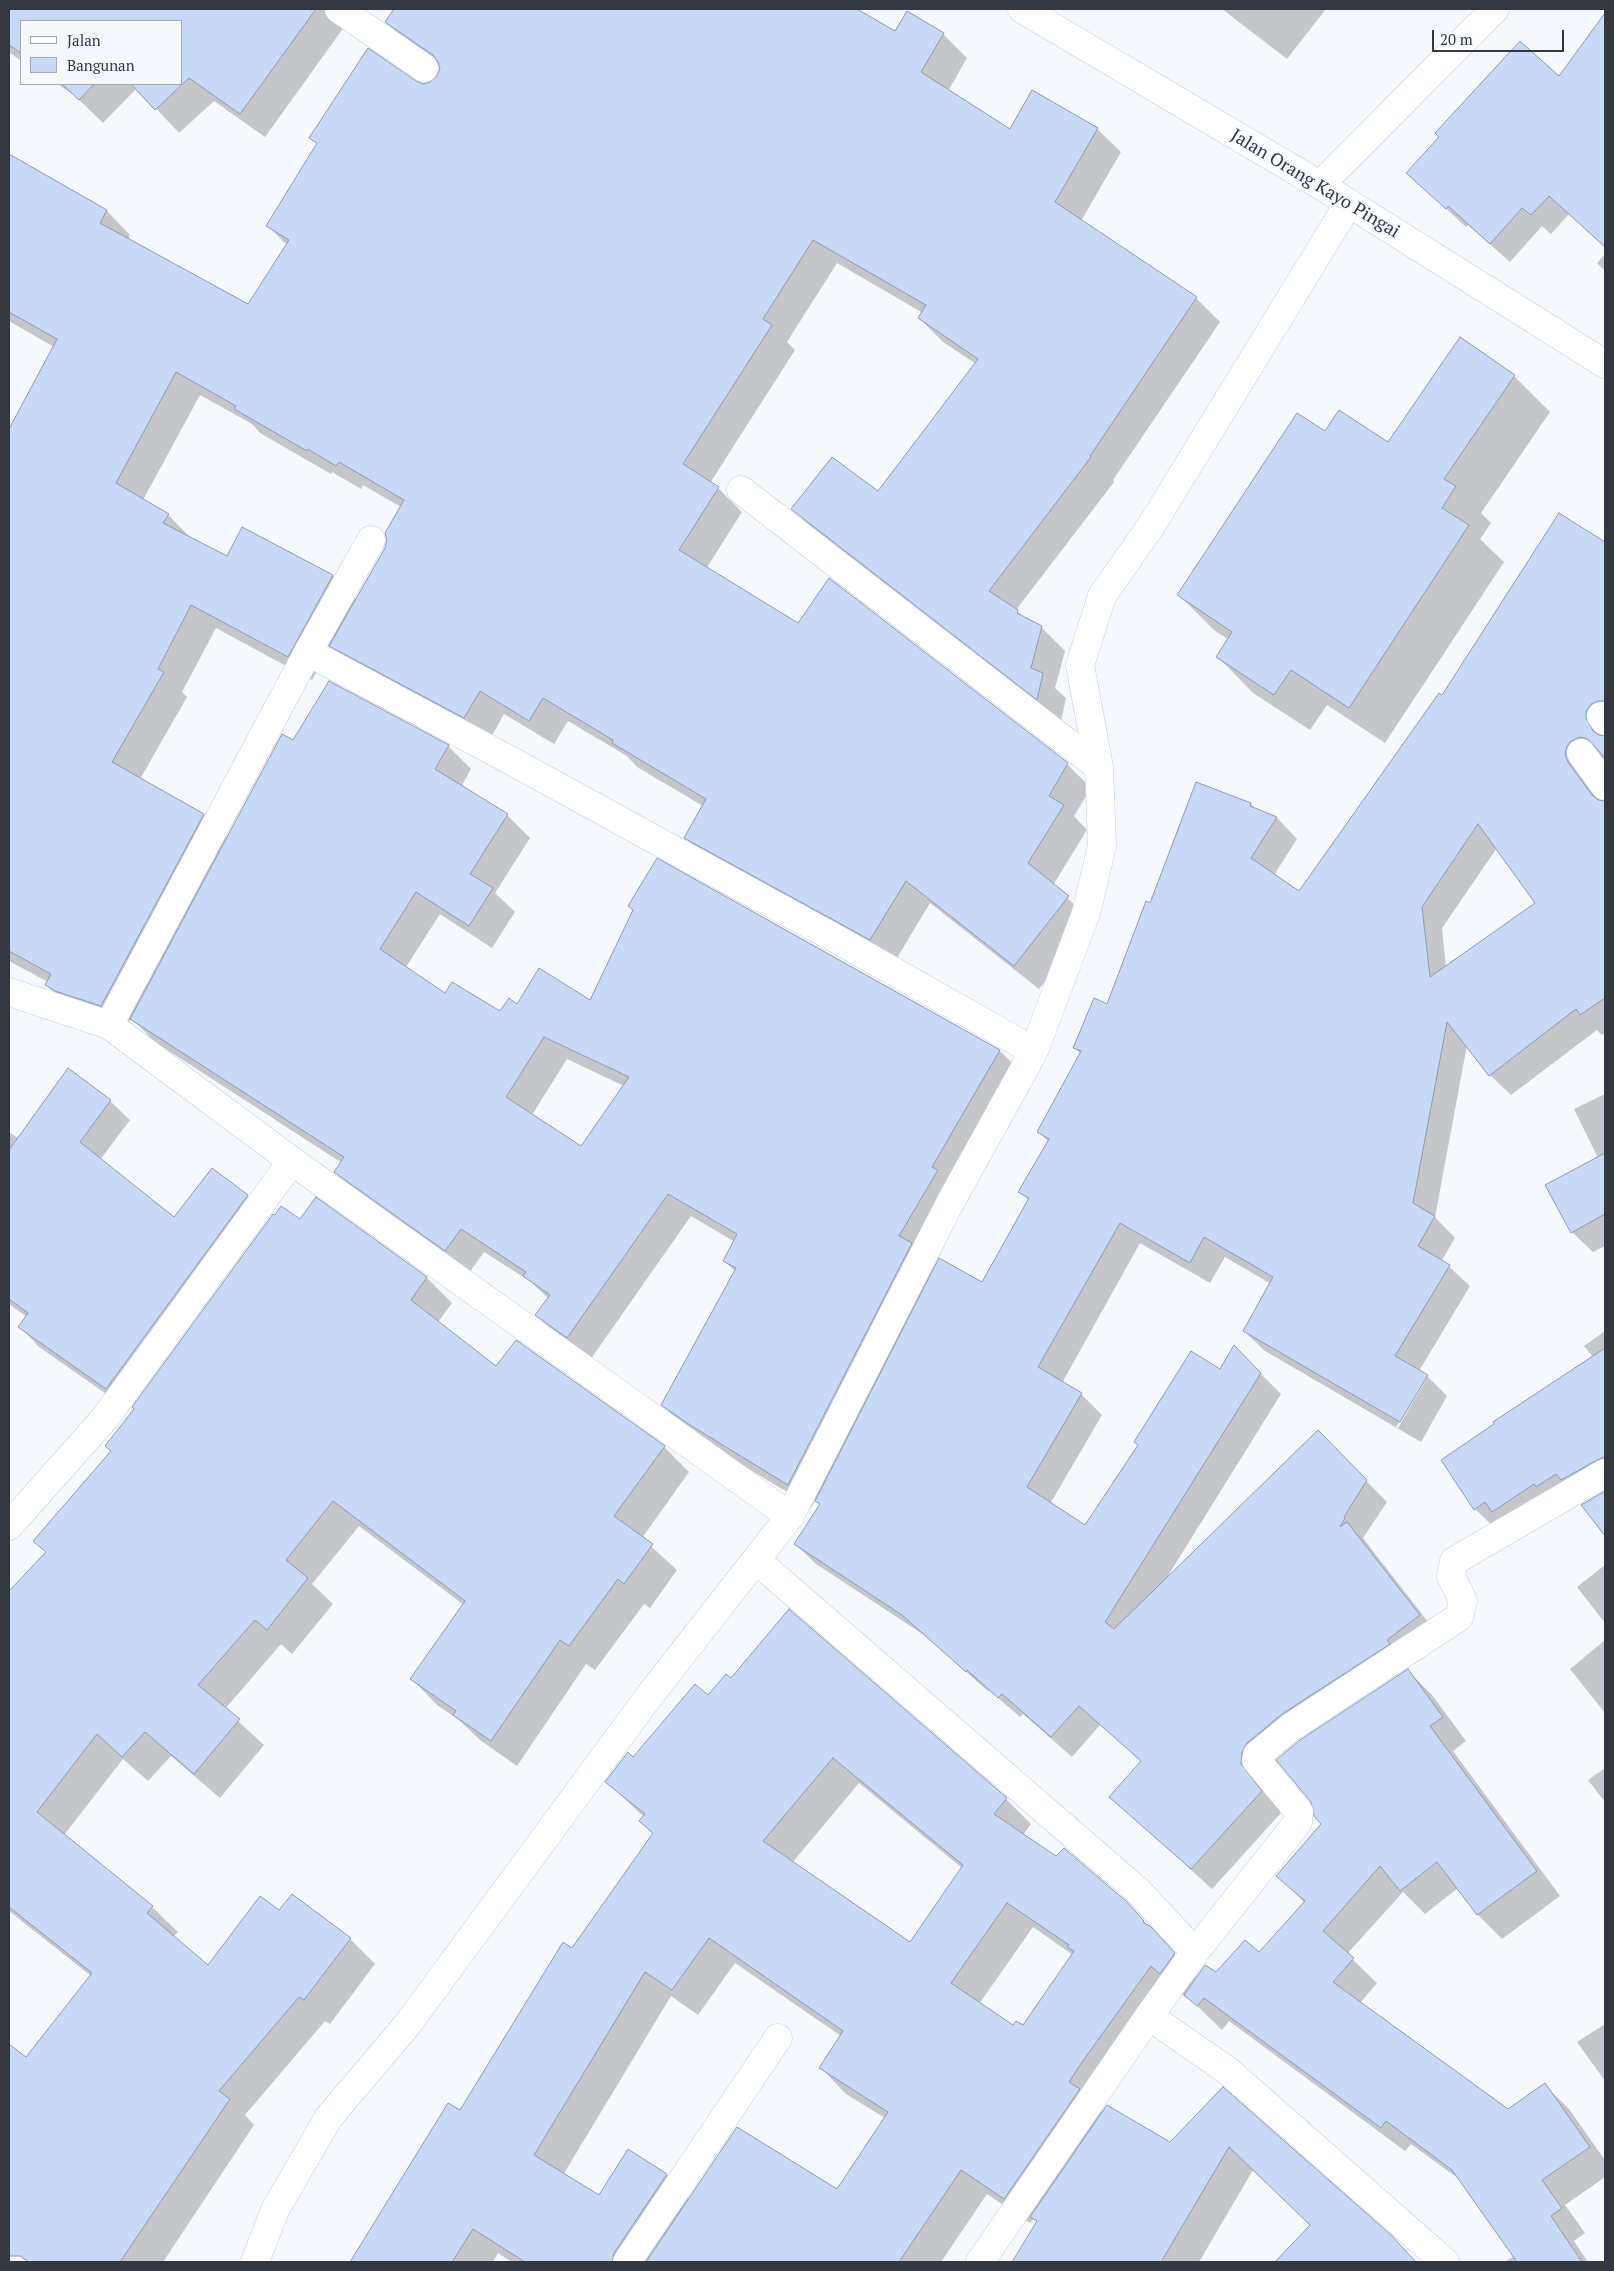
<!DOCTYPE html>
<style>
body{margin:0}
#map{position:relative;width:1614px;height:2271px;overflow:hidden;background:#f5f8fd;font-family:"PT Serif",serif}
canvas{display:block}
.frame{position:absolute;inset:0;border:10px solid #323740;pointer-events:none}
.legend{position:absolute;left:20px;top:20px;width:162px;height:65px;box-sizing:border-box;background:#f5f8fd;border:1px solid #a7abb1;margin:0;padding:6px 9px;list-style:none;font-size:15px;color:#323740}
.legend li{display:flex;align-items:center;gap:10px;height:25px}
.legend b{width:25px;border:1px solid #a7abb1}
.scale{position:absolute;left:1432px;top:30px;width:132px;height:22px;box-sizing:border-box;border:2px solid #323740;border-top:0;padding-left:6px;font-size:15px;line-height:18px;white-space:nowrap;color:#323740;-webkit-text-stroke:4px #f5f8fd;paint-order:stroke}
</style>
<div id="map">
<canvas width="1614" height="2271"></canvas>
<div class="frame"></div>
<ul class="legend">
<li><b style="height:6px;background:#fff"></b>Jalan</li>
<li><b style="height:14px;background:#c8d9f8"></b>Bangunan</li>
</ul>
<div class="scale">20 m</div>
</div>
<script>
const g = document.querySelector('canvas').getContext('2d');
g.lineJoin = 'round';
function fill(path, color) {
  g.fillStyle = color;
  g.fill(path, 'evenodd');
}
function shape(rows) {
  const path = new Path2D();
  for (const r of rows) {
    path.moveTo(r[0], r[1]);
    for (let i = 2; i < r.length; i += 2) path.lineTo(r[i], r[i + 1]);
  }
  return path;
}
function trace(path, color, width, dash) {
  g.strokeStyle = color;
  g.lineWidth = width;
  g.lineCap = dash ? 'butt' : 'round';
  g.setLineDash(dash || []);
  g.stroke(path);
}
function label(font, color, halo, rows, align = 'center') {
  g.font = font + ' "PT Serif",serif';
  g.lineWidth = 5;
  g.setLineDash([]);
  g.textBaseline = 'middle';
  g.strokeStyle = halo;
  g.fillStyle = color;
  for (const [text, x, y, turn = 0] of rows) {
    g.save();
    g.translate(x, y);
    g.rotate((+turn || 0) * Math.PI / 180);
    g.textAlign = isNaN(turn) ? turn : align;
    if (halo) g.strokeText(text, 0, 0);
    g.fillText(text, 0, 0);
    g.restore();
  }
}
const shadow = shape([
 [9,9,357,9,265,137,214,101,179,133,137,88,103,123,74,95,57,84,181,84,181,21,21,21,21,61,9,52],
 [395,9,856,9,896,33,943,34,967,58,948,91,1010,131,1097,129,1121,152,1081,221,1196,298,1220,322,1113,480,1114,482,1016,610,1025,619,1041,627,1065,651,1055,688,1066,698,1061,722,817,533,793,509,878,493,976,364,943,342,919,318,923,313,837,263,787,342,795,350,710,483,718,488,742,512,706,569,799,625,830,580,1067,764,1091,788,1074,816,1087,830,1053,885,1092,921,1039,989,930,903,894,963,709,861,685,837,703,806,637,767,627,756,568,721,554,744,504,714,489,741,355,669,331,646,312,680,216,628,182,692,187,697,140,779,203,815,227,839,294,742,448,746,471,769,461,787,507,815,530,838,495,893,515,912,492,948,440,914,406,967,446,995,501,1013,518,1005,591,1001,657,860,1000,1051,1023,1074,923,1256,936,1268,983,1283,1029,1201,1020,1192,1049,1142,1038,1132,1081,1054,1074,1047,1108,1005,1151,905,1197,784,1251,804,1257,810,1277,818,1297,839,1274,875,1299,892,1442,696,1559,514,1605,543,1605,759,1600,758,1589,784,1602,802,1605,803,1605,1033,1602,1035,1597,1030,1511,1095,1490,1075,1467,1045,1435,1217,1455,1238,1442,1260,1470,1286,1419,1371,1427,1376,1447,1396,1421,1442,1265,1351,1244,1331,1271,1284,1225,1257,1210,1283,1140,1243,1062,1383,1081,1394,1102,1415,1050,1504,1086,1527,1221,1371,1234,1347,1281,1394,1166,1579,1318,1432,1387,1502,1363,1538,1439,1636,1303,1734,1268,1764,1261,1786,1281,1813,1212,1889,1111,1797,1142,1762,1100,1725,1072,1757,1023,1714,1020,1717,989,1690,988,1691,924,1635,816,1564,795,1544,821,1505,815,1500,812,1507,714,1448,686,1428,662,1405,736,1272,724,1261,735,1242,691,1216,590,1360,560,1338,537,1315,549,1299,531,1282,484,1252,469,1273,359,1195,336,1172,342,1163,155,1042,131,1018,125,1029,71,1009,47,985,48,982,9,961,9,431,54,347,9,321,9,154,107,211,130,235,128,240,249,306,287,245,268,226,318,145,310,137,415,82,423,85,431,83,438,77,440,66,410,46,387,22],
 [200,395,252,424,260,433,331,474,332,472,361,489,363,485,401,507,386,548,357,600,333,576,243,528,227,558,192,539,168,515,143,500],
 [1497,848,1537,904,1446,967,1442,928],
 [567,1059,624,1086,582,1148,532,1115],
 [1423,1380,1426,1380,1398,1428,1396,1427],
 [1222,9,1326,9,1287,59],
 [1605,16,1605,247,1569,214,1551,234,1542,226,1510,262,1468,225,1466,227,1408,173,1560,78],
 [1605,254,1605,271,1597,263],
 [1514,376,1550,412,1481,513,1491,523,1480,539,1504,562,1385,743,1327,705,1310,730,1253,693,1218,657,1229,640,1214,630,1178,594,1326,432,1389,444],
 [1605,1094,1605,1246,1593,1252,1572,1232,1598,1158,1574,1109],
 [110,1101,130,1120,100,1160,174,1219,247,1196,267,1216,118,1402,39,1347,20,1327,27,1317,9,1304,9,1132,19,1139],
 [316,1199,427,1278,452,1303,438,1322,497,1367,664,1447,689,1472,642,1538,677,1570,650,1608,644,1604,595,1670,586,1664,517,1766,480,1740,459,1720,437,1705,412,1679,464,1605,359,1526,312,1584,333,1604,292,1654,281,1644,225,1709,264,1745,220,1798,171,1756,148,1781,123,1759,64,1835,152,1907,178,1932,173,1937,208,1966,279,1912,350,1939,375,1964,330,2024,325,2021,245,2115,254,2125,163,2262,27,2262,19,2254,41,2221,9,2196,9,2046,26,2059,91,1976,9,1911,9,1593,47,1552,192,1359],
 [1605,1331,1605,1487,1496,1529,1475,1509,1593,1357,1584,1346],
 [1605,1565,1605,1623,1577,1587],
 [1605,1640,1605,1713,1570,1669],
 [1408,1671,1432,1695,1466,1741,1453,1751,1560,1896,1502,1939,1478,1915,1458,1888,1425,1914,1403,1892,1347,1954,1377,1983,1360,2003,1508,2110,1545,2085,1569,2109,1605,2160,1605,2177,1565,2205,1585,2233,1574,2241,1588,2262,1505,2262,1514,2256,1463,2182,1411,2144,1405,2151,1229,2021,1222,2030,1187,1996,1186,1998,1177,1990,1095,2106,1103,2113,1170,2144,1223,2089,1390,2236,1416,2262,1295,2262,1286,2253,1311,2225,1253,2170,1199,2262,1013,2262,1037,2222,1034,2218,1030,2223,987,2194,941,2262,512,2262,498,2253,493,2262,352,2262,448,2105,460,2112,653,1834,640,1821,644,1817,607,1782,732,1680,1006,1799,1031,1824,1023,1835,1126,1903,1197,1978,1217,1974,1259,1954,1305,1903,1278,1876,1323,1825],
 [859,1783,962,1868,910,1944,792,1863],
 [1033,1927,1073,1955,1023,2027,1013,2027,979,2004],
 [735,1963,841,2036,821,2068,846,2094,885,2118,837,2191,690,2199,667,2175,629,2151,600,2197,563,2175,671,1996,698,2015],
 [1605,1768,1605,1802,1588,1780],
 [1605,2024,1605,2081,1577,2042]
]);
const building = shape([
 [9,9,316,9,240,114,189,78,155,110,131,84,181,84,181,21,21,21,21,53,9,45,9,9],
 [394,9,857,9,895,31,907,11,944,33,921,72,1010,129,1032,90,1098,128,1055,202,1197,297,1090,456,1091,457,989,591,1018,610,1017,613,1042,626,1031,668,1043,673,1037,700,791,509,832,457,878,491,978,359,918,318,926,305,813,240,763,319,772,325,683,464,719,487,679,550,798,623,829,578,1068,763,1049,796,1064,805,1028,863,1069,896,1014,966,906,881,870,940,684,838,706,799,612,743,613,740,543,698,529,721,480,691,464,718,329,646,385,548,387,540,385,533,404,500,339,462,336,466,308,449,307,451,234,409,236,406,176,372,116,483,169,514,163,523,227,556,242,527,333,575,288,657,191,605,158,669,164,672,112,762,204,814,101,1006,55,991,45,985,51,974,9,951,9,429,57,339,9,312,9,154,107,210,100,223,248,304,289,240,266,226,317,143,309,138,368,48,416,81,423,84,430,82,437,76,440,69,438,62,433,55,385,22,394,9],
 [1605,13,1605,247,1549,196,1531,215,1522,208,1490,244,1448,206,1446,209,1406,173,1439,137,1435,133,1520,41,1559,76,1605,13],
 [62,84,94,84,79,100,62,84],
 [1460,337,1515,375,1444,479,1456,486,1442,508,1469,525,1349,708,1291,670,1274,695,1216,657,1232,632,1177,595,1297,413,1325,431,1339,410,1388,442,1460,337],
 [1559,513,1605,542,1605,701,1598,701,1591,704,1586,711,1586,718,1593,731,1599,735,1605,736,1605,758,1588,739,1580,737,1571,741,1567,746,1565,754,1568,762,1592,795,1598,800,1605,801,1605,998,1580,1015,1576,1009,1489,1076,1447,1022,1413,1203,1435,1216,1418,1246,1450,1265,1395,1356,1428,1375,1400,1422,1243,1331,1273,1277,1204,1237,1190,1263,1120,1223,1038,1367,1082,1393,1027,1487,1085,1525,1138,1445,1134,1442,1191,1351,1220,1369,1234,1345,1261,1373,1105,1622,1114,1629,1318,1430,1367,1480,1344,1517,1345,1518,1340,1527,1347,1522,1420,1615,1387,1640,1390,1644,1282,1714,1247,1743,1242,1752,1241,1764,1262,1791,1191,1869,1109,1797,1141,1761,1079,1706,1051,1737,1002,1694,998,1698,967,1670,966,1672,902,1615,794,1544,820,1504,815,1501,939,1258,982,1282,1029,1198,1018,1192,1049,1139,1037,1132,1081,1051,1073,1048,1094,998,1107,1004,1146,901,1150,903,1196,782,1251,803,1250,806,1277,817,1251,858,1299,891,1439,693,1442,695,1559,513],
 [1478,824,1535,903,1430,977,1422,907,1478,824],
 [329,681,449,745,435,769,508,814,470,874,493,888,469,926,416,892,380,949,445,993,452,982,500,1011,509,998,517,1004,539,968,590,1000,633,910,628,906,657,858,1000,1050,932,1167,938,1170,899,1236,912,1243,788,1485,690,1425,661,1405,736,1268,723,1261,737,1234,668,1194,567,1338,535,1315,550,1295,523,1276,526,1272,461,1229,445,1251,334,1172,344,1157,130,1019,282,734,293,740,329,681],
 [544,1037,629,1077,581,1146,506,1097,544,1037],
 [68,1068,111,1100,80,1142,174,1217,212,1168,248,1195,106,1389,18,1327,28,1313,9,1299,9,1150,68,1068],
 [1605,1153,1605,1214,1571,1233,1545,1185,1605,1153],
 [316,1197,427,1277,411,1300,496,1366,516,1340,665,1446,614,1516,653,1544,624,1584,618,1579,569,1646,560,1640,491,1741,453,1715,456,1711,410,1679,465,1601,333,1501,286,1560,308,1578,267,1630,255,1620,198,1685,240,1719,194,1774,145,1732,122,1757,97,1734,37,1812,153,1906,147,1913,208,1965,260,1896,279,1910,292,1894,351,1938,304,2000,299,1997,219,2091,230,2099,120,2262,29,2262,20,2256,9,2256,9,2044,26,2057,92,1973,9,1907,9,1591,46,1552,33,1541,111,1451,105,1446,134,1409,132,1407,273,1214,275,1215,281,1206,300,1219,316,1197],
 [1605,1348,1605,1457,1597,1460,1561,1480,1556,1474,1536,1487,1534,1484,1492,1512,1485,1502,1474,1510,1441,1460,1494,1424,1493,1422,1605,1348],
 [1605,1491,1605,1536,1581,1505,1605,1491],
 [789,1609,1007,1798,994,1814,1056,1856,1064,1848,1127,1902,1144,1921,1143,1922,1151,1927,1175,1953,1160,1974,1151,1966,1080,2065,1069,2082,1080,2089,1004,2199,961,2170,899,2262,646,2262,737,2127,837,2189,888,2112,819,2068,843,2031,709,1938,672,1990,645,1972,534,2155,599,2195,628,2149,667,2174,614,2253,612,2262,525,2262,473,2229,452,2262,350,2262,448,2103,460,2110,563,1942,572,1948,653,1833,639,1821,645,1814,605,1782,628,1752,633,1757,695,1684,708,1695,726,1674,731,1678,789,1609],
 [833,1758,963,1865,910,1942,763,1841,833,1758],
 [1007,1903,1069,1945,1067,1947,1074,1951,1023,2025,1016,2021,1013,2025,951,1983,1007,1903],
 [1408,1669,1443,1717,1430,1726,1537,1871,1477,1915,1437,1862,1400,1891,1380,1866,1323,1931,1354,1958,1333,1982,1508,2109,1545,2083,1590,2147,1542,2180,1562,2208,1551,2216,1582,2262,1517,2262,1452,2170,1386,2121,1381,2128,1204,1998,1197,2006,1184,1995,1205,1965,1216,1972,1245,1940,1259,1952,1305,1901,1276,1876,1321,1824,1314,1816,1311,1802,1276,1760,1300,1740,1408,1669],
 [1223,2087,1391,2235,1416,2262,1275,2262,1310,2225,1229,2147,1161,2262,1012,2262,1037,2221,1030,2217,1107,2105,1170,2142,1223,2087]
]);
const street = shape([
 [339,9,424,68],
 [1320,185,1495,9],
 [741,490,1099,767],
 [308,652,506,758,840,941,1034,1051],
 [1601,716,1605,721],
 [1581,753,1605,786],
 [9,992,109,1025,292,1161,790,1516],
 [109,1025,308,652,371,540],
 [9,1526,105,1418,292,1161],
 [756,1560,1138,1891,1195,1952,1149,2016,980,2262],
 [1195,1952,1298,1822,1299,1812,1256,1760,1257,1755,1291,1727,1459,1617,1463,1601,1451,1576,1454,1561,1605,1473],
 [1149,2016,1228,2071,1445,2262],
 [255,2262,275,2210,329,2117,407,2025,650,1695,790,1516,950,1203,1034,1051,1086,913,1102,846,1099,767,1080,665,1102,596,1151,526,1349,203],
 [627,2262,778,2038]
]);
const secondary = shape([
 [1022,9,1320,185,1605,364]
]);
const streetNames = [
 ["Jalan Orang Kayo Pingai",1315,184,31]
];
fill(shadow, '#0003');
fill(building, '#c8d9f8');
trace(building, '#8e9ab0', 1);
trace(street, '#c1cde5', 29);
trace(secondary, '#c1cde5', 29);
trace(street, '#fff', 28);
trace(secondary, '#fff', 28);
label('18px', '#323740', '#f5f8fd', streetNames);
</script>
